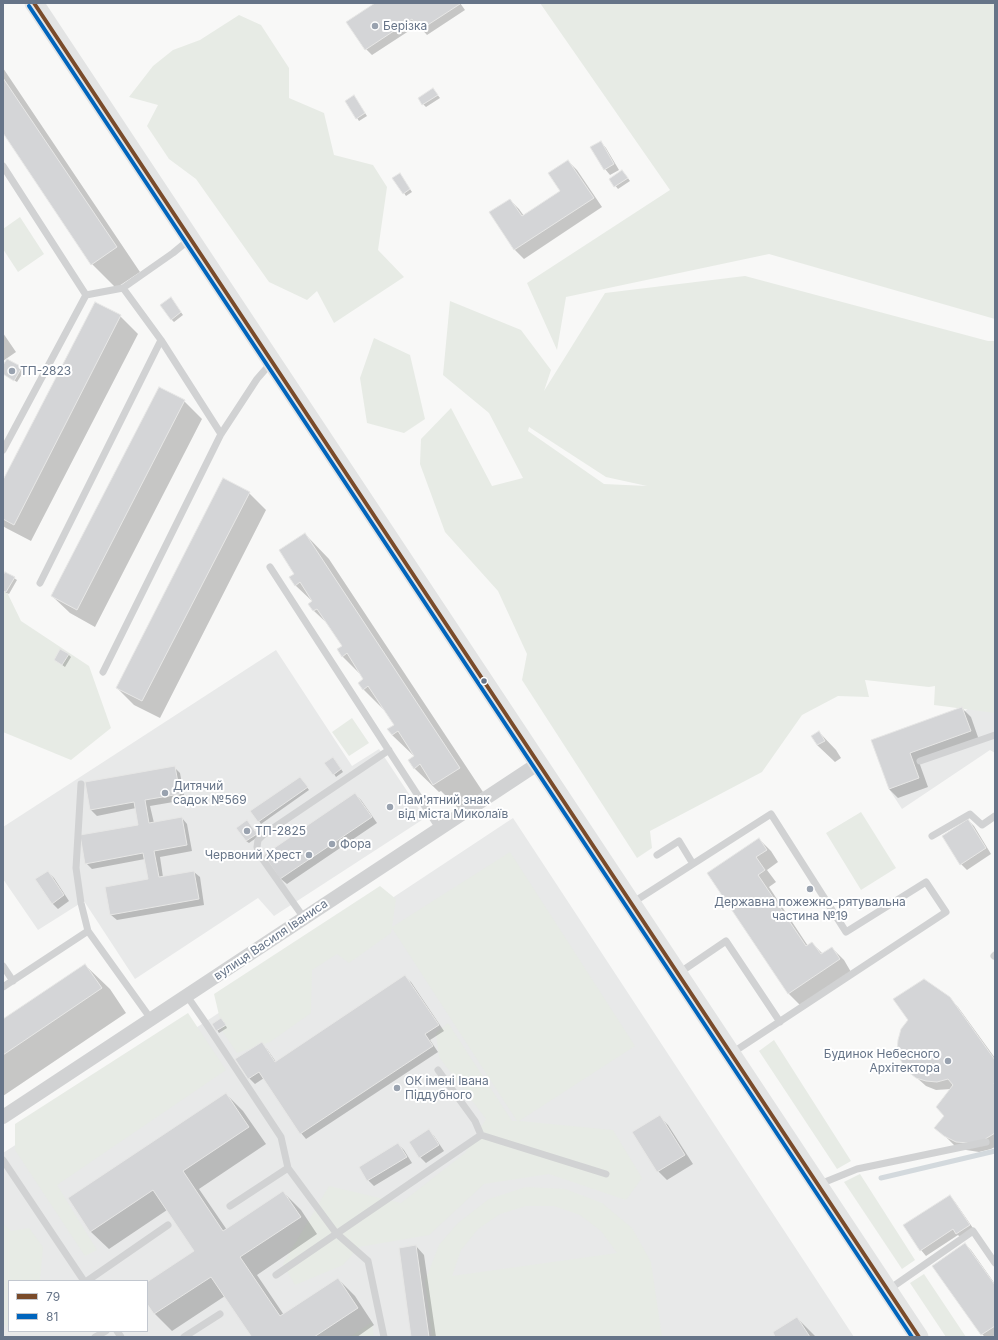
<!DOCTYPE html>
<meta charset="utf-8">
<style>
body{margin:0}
#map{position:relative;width:998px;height:1340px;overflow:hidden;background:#f8f8f7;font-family:Inter,sans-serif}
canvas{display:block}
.frame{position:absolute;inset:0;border:4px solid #667488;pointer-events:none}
.legend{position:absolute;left:8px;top:1280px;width:140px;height:52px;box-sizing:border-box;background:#fff;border:1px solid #c2c7cf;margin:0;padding:5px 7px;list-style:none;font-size:12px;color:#667488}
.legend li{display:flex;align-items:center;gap:8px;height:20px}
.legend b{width:20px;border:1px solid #c2c7cf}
</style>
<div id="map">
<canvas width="998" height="1340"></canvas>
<div class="frame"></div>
<ul class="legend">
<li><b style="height:5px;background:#7a4b2a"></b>79</li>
<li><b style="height:5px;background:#0065bd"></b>81</li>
</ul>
</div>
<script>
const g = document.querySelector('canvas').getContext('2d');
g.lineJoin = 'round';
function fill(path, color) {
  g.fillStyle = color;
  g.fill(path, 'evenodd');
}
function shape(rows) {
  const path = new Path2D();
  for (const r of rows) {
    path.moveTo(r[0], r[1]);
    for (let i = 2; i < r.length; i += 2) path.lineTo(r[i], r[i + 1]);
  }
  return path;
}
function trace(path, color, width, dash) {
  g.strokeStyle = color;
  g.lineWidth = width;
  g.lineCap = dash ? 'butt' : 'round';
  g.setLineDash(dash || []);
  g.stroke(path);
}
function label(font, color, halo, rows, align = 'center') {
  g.font = font + ' Inter,sans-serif';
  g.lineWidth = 4;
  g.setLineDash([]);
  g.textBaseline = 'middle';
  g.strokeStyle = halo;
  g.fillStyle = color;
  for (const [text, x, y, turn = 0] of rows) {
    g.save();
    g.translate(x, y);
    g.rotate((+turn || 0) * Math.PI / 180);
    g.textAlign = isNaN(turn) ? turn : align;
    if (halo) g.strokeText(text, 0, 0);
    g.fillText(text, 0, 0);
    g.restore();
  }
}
const built = shape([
 [276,650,352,766,379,749,425,818,274,916,258,898,135,979,84,901,38,930,3,879,3,827],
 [995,693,995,753,990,750,902,809,889,789,871,740,962,707,964,712,978,700],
 [513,818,854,1337,3,1337,3,1153,205,1022],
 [9,1281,147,1281,147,1331,9,1331]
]);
const green = shape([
 [540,3,995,3,995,319,769,254,566,297,557,350,527,283,670,190],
 [239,15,261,25,289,68,289,98,324,113,334,155,373,165,387,187,378,250,404,277,334,323,317,291,307,300,269,282,196,179,169,159,147,126,158,105,129,97,153,66,173,50,200,40],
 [20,217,44,254,18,272,3,249,3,229],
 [745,276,988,341,995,341,995,713,934,705,935,686,929,687,865,680,869,697,838,696,802,715,762,772,650,831,652,848,637,858,522,680,527,654,498,591,445,532,420,464,421,439,451,408,492,486,523,478,489,413,443,375,450,301,521,330,551,370,544,391,605,293],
 [529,427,606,477,647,486,604,484,528,431],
 [374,338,410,355,425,419,404,433,367,423,360,378],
 [3,584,21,621,89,666,111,728,71,760,3,732],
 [352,718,369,743,349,756,332,732],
 [861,812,896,868,861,890,826,833],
 [510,852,635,1046,519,1121,613,1130,642,1178,626,1200,549,1174,484,1184,429,1235,359,1247,343,1265,295,1285,283,1264,329,1186,401,1203,465,1153,486,1119,439,1057,436,1033,448,1023,512,1121,517,1121,392,928,391,933,349,963,337,954,312,970,311,1013,270,1042,237,1053,223,1032,214,994,380,886,396,899,392,927],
 [188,1013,226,1070,57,1185,97,1250,85,1256,15,1150,15,1124],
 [774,1040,851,1161,837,1169,759,1051],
 [860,1174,915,1260,902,1269,844,1182],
 [526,1187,565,1189,602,1203,632,1228,651,1262,662,1337,432,1337,425,1281,439,1245,458,1223,489,1199],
 [526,1206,554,1206,580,1215,601,1231,617,1253,452,1276,461,1250,478,1229,500,1214],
 [3,1224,11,1231,29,1228,43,1247,40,1281,9,1281,8,1327,3,1323],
 [924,1274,966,1337,946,1337,910,1283],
 [372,1322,374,1337,350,1337]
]);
const shadow = shape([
 [376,3,460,3,465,10,427,35,418,25,372,55,366,49],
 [3,68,140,272,116,288,92,264,3,132],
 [433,89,440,98,426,107,423,104],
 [354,96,367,116,359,121,357,118],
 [601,142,606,148,619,170,610,175,605,169],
 [568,161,577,170,602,207,524,259,515,250,490,213,510,200,519,209,524,216,561,191],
 [400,174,412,192,406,196,404,193],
 [625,174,630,181,618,189,610,179],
 [173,301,183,315,174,322,171,319],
 [95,303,120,316,138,334,31,541,6,528,3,526,3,483],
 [3,333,16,352,3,361],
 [3,367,21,368,24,371,17,382,3,374],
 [159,388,184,401,202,419,95,627,70,613,52,596],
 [249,493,266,510,160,718,134,705,117,688],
 [305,534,329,559,483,792,458,808,441,791,439,792,414,768,415,757,392,735,395,725,387,713,363,689,365,679,342,656,343,646,331,627,314,611,310,604,313,602,295,585,296,574],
 [3,577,14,578,17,580,9,594,3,591],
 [68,654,71,657,65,667,58,662],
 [962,708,971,717,979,740,919,762,928,787,898,798,889,789,872,741],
 [819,732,836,750,841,758,835,762,817,745],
 [335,760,343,772,336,777,334,774],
 [174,767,180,773,185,800,150,806,154,823,182,818,187,824,192,851,160,857,163,877,194,872,200,877,204,905,117,920,111,915,149,880,145,859,92,869,86,863,139,826,136,808,97,816,91,810,86,783],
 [300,778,309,790,261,824,259,821],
 [355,794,361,800,377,823,287,884,281,879,265,855],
 [968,820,974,826,991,854,967,870,961,864],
 [247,821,259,836,249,843,246,841],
 [759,839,771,851,778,862,767,870,776,882,769,887,808,946,812,943,823,954,832,948,844,960,851,972,800,1005,789,994,708,873],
 [48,872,54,878,69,901,58,909,52,903],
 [85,965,110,989,126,1013,3,1096,3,1021],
 [405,977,411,982,444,1031,430,1040,438,1052,306,1139,301,1133,264,1078,255,1084,249,1078,236,1060,261,1043,267,1049,276,1062],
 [949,998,958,1007,995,1058,995,1147,991,1149,979,1152,966,1150,954,1145,945,1136,936,1128,945,1116,951,1089,936,1090,926,1086,908,1070],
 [224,1022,227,1028,219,1033,217,1030],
 [226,1094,243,1111,266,1144,199,1189,227,1230,283,1192,301,1210,317,1234,257,1275,284,1315,338,1279,355,1296,374,1325,357,1337,251,1337,252,1336,225,1296,172,1331,155,1314,147,1302,147,1283,195,1251,167,1210,109,1249,91,1232,69,1199],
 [659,1116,668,1125,693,1164,667,1180,658,1171],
 [429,1131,434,1136,444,1151,426,1163,420,1157],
 [398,1144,404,1150,412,1163,374,1186,368,1180],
 [950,1196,955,1202,975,1231,962,1239,958,1235,926,1256,921,1250],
 [965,1244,971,1250,995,1284,995,1335,992,1337,985,1337,982,1334,934,1266],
 [416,1246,424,1255,436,1337,412,1337],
 [797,1318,816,1337,777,1337]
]);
const stream = shape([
 [881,1178,995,1151]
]);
const building = shape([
 [375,3,460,3,460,4,420,30,412,19,365,50,346,22,375,3],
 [3,78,117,247,91,265,3,133,3,78],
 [433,88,438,95,422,105,418,98,433,88],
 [354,95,365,113,356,119,345,101,354,95],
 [601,141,614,164,604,170,590,147,601,141],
 [568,160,594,198,514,250,489,212,510,199,522,216,560,191,548,173,568,160],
 [622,170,628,178,614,187,609,179,622,170],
 [400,173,410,189,403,194,392,178,400,173],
 [171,297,181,312,171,320,160,305,171,297],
 [95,302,121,315,14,525,3,519,3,480,95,302],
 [7,359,22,367,14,381,3,374,3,365,7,359],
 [159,387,185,400,77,610,51,596,159,387],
 [223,478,250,492,142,701,116,688,223,478],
 [305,533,460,768,433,785,420,764,414,769,408,760,414,756,398,731,392,735,387,729,394,725,368,686,363,690,358,683,363,679,347,653,342,657,337,649,342,646,317,609,313,611,308,604,312,601,300,582,295,586,289,577,294,574,279,550,305,533],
 [5,572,15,577,6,592,3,591,3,575,5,572],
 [60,649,69,654,62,665,54,660,60,649],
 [962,707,971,731,910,753,919,778,889,789,871,740,962,707],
 [819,731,825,741,817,745,811,736,819,731],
 [333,757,341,769,333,775,324,763,333,757],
 [175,766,180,794,145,800,149,823,182,817,187,845,154,851,159,877,194,871,199,899,110,915,105,887,148,879,143,853,85,864,80,835,138,825,134,802,90,810,85,782,175,766],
 [300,777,308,787,258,822,250,811,300,777],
 [355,793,372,817,280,879,264,855,355,793],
 [968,819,986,848,960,865,942,836,968,819],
 [247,820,257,834,246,841,236,828,247,820],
 [759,838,767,850,756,857,765,870,758,875,806,946,812,942,821,954,832,947,840,959,788,994,707,873,759,838],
 [48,871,64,895,52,904,35,879,48,871],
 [85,964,102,988,3,1055,3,1019,85,964],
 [405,975,439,1025,425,1034,433,1046,300,1134,259,1072,248,1079,235,1059,262,1042,275,1062,405,975],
 [924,979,950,997,995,1060,995,1082,994,1083,995,1085,995,1133,982,1141,969,1143,956,1142,944,1136,934,1128,944,1116,936,1107,953,1085,948,1079,937,1082,926,1081,916,1078,907,1071,901,1061,897,1051,898,1040,901,1029,908,1020,893,999,924,979],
 [221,1018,226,1025,216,1031,212,1024,221,1018],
 [226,1093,249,1127,183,1171,223,1231,283,1191,301,1217,240,1257,280,1316,338,1278,358,1308,314,1337,249,1337,251,1336,211,1277,154,1314,147,1304,147,1282,194,1251,153,1190,90,1232,68,1198,226,1093],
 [660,1115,685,1155,657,1172,632,1132,660,1115],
 [429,1129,439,1145,419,1158,409,1142,429,1129],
 [398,1143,407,1157,367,1181,359,1167,398,1143],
 [950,1195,970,1225,956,1234,953,1229,920,1251,903,1225,950,1195],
 [965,1243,995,1285,995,1326,981,1335,932,1266,965,1243],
 [416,1245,429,1337,411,1337,399,1248,416,1245],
 [797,1317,810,1337,775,1337,773,1332,797,1317]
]);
const lane = shape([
 [3,166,86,295],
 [161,340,221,434],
 [3,450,86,295,123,288,173,253,190,239],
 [270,567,439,828],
 [40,583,161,340,123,288],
 [103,672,221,434,257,379,271,363],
 [920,761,995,735],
 [81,784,76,868,81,903,88,931,151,1019],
 [932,836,970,814,982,825,995,816],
 [657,855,679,841,693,864],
 [632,903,771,814,846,932,926,882,946,912,732,1053],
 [304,918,259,854,257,847,258,840,263,835,389,750],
 [994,956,995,955],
 [3,966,13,981],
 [679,973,726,941,780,1022],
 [3,987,88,931],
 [187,996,205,1022,281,1137,288,1168,336,1233,368,1261,384,1337],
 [438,1070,475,1121,481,1135],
 [3,1160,84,1281],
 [820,1184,857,1169,986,1142],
 [230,1206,288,1168],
 [276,1275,481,1135,606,1174],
 [87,1281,168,1225],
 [888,1290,973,1231,995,1263],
 [117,1331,121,1337],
 [95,1337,106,1331],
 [184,1337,220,1314]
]);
const street = shape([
 [3,1117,539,763]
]);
const secondary = shape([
 [34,3,919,1337]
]);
const bus1 = shape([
 [34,3,919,1337]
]);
const bus2 = shape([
 [29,6,912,1337]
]);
const markers = [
 [375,26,4,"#99a2af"],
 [12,371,4,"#99a2af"],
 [484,681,3.5,"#667488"],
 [165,793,4,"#99a2af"],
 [390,807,4,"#99a2af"],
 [247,831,4,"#99a2af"],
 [332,844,4,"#99a2af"],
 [309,855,4,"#99a2af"],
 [810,889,4,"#99a2af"],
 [948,1061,4,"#99a2af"],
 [397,1088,4,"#99a2af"]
];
const poiNames = [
 ["Берізка",383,26],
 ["ТП-2823",20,371],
 ["Дитячий",173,786],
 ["садок №569",173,800],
 ["Пам'ятний знак",398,800],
 ["від міста Миколаїв",398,814],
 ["ТП-2825",255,831],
 ["Фора",340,844],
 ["Червоний Хрест",301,855,"right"],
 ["Державна пожежно-рятувальна",810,902,"center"],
 ["частина №19",810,916,"center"],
 ["Будинок Небесного",940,1054,"right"],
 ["Архітектора",940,1068,"right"],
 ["ОК імені Івана",405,1081],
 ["Піддубного",405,1095]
];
const streetNames = [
 ["вулиця Василя Іваниса",271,940,-34]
];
fill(built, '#e8e9e9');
fill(green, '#e7ebe5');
fill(shadow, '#0003');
trace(stream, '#d3d9dd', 5);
fill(building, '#d4d5d7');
trace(building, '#e7e7e6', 1);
trace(lane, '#d1d2d3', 7);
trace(street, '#d1d2d3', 14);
trace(secondary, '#e3e4e4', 19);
trace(bus1, '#7a4b2a', 4);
trace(bus2, '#0065bd', 4);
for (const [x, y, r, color] of markers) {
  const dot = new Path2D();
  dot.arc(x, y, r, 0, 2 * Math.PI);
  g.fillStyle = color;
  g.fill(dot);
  trace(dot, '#fff', 1.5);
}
label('12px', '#667488', '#fff', poiNames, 'left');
label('12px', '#667488', '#fff', streetNames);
</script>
